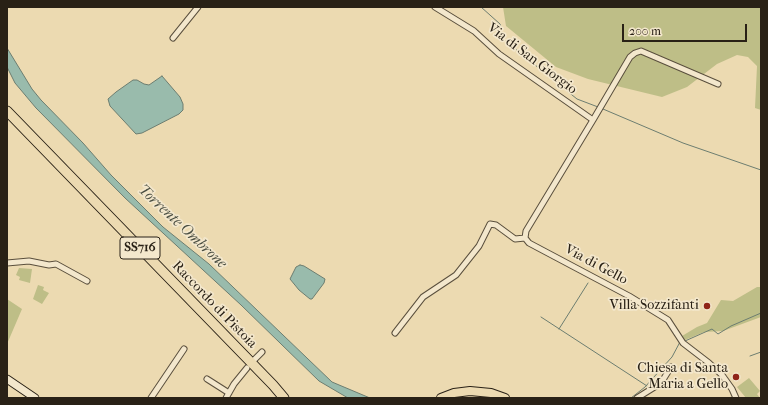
<!DOCTYPE html>
<style>
body{margin:0}
#map{position:relative;width:768px;height:405px;overflow:hidden;background:#ecdab1;font-family:"IM FELL French Canon",serif}
canvas{display:block}
.frame{position:absolute;inset:0;border:8px solid #292116;pointer-events:none}
.scale{position:absolute;left:622px;top:24px;width:125px;height:18px;box-sizing:border-box;border:2px solid #292116;border-top:0;padding-left:5px;font-size:12px;line-height:14px;white-space:nowrap;color:#292116;-webkit-text-stroke:3px #f3e7cc;paint-order:stroke}
</style>
<div id="map">
<canvas width="768" height="405"></canvas>
<div class="frame"></div>
<div class="scale">200 m</div>
</div>
<script>
const g = document.querySelector('canvas').getContext('2d');
g.lineJoin = 'round';
function fill(path, color) {
  g.fillStyle = color;
  g.fill(path, 'evenodd');
}
function shape(rows) {
  const path = new Path2D();
  for (const r of rows) {
    path.moveTo(r[0], r[1]);
    for (let i = 2; i < r.length; i += 2) path.lineTo(r[i], r[i + 1]);
  }
  return path;
}
function trace(path, color, width, dash) {
  g.strokeStyle = color;
  g.lineWidth = width;
  g.lineCap = dash ? 'butt' : 'round';
  g.setLineDash(dash || []);
  g.stroke(path);
}
function label(font, color, halo, rows, align = 'center') {
  g.font = font + ' "IM FELL French Canon",serif';
  g.lineWidth = 3.5;
  g.setLineDash([]);
  g.textBaseline = 'middle';
  g.strokeStyle = halo;
  g.fillStyle = color;
  for (const [text, x, y, turn = 0] of rows) {
    g.save();
    g.translate(x, y);
    g.rotate((+turn || 0) * Math.PI / 180);
    g.textAlign = isNaN(turn) ? turn : align;
    if (halo) g.strokeText(text, 0, 0);
    g.fillText(text, 0, 0);
    g.restore();
  }
}
const green = shape([
 [503,7,761,7,761,110,755,108,757,66,748,57,737,55,717,64,687,87,662,97,588,79,556,67,506,26],
 [19,268,32,269,30,283,19,280,20,277,16,275],
 [38,285,44,287,43,290,49,293,42,304,33,299],
 [757,287,761,287,761,317,723,331,704,332,685,340,682,336,697,327,707,323,721,300,733,301],
 [7,299,22,309,7,344],
 [749,378,760,391,757,394,760,398,746,398,737,387]
]);
const water = shape([
 [7,48,32,89,41,100,83,143,111,175,163,227,209,264,332,382,370,398,348,398,319,381,241,305,125,198,36,108,15,83,7,67,7,48],
 [162,76,180,97,183,104,183,110,179,114,142,133,136,134,110,106,108,99,116,92,133,80,137,80,144,84,149,85,162,76],
 [300,265,304,266,325,279,324,283,312,299,310,299,299,290,290,279,296,267,300,265]
]);
const stream = shape([
 [481,7,500,24,501,27,497,33,498,35,577,99,598,107],
 [603,109,683,143,761,170],
 [541,317,647,386],
 [559,329,588,283],
 [685,341,712,329,718,334,731,326,761,313],
 [750,356,761,352],
 [631,398,645,387,662,368,672,357,680,342]
]);
const street = shape([
 [435,7,474,31,499,54,593,120,526,231,525,238],
 [173,38,198,7],
 [593,120,630,57,635,53,641,51,718,84],
 [525,238,529,243,629,296,668,320,683,343,709,363,722,375,732,389,736,398],
 [7,263,29,261,49,265,56,264,87,281],
 [395,333,423,297,456,275,479,246,490,224,496,225,515,239,525,238],
 [253,361,262,352],
 [207,379,229,393],
 [151,398,184,349],
 [226,398,234,384,247,368],
 [637,398,661,383,671,367]
]);
const secondary = shape([
 [7,379,35,398]
]);
const primary = shape([
 [441,398,454,393,470,391,491,393,505,398]
]);
const highway = shape([
 [7,111,273,385,284,398]
]);
const markers = [
 [707,306,4,"#8f2418"],
 [736,377,4,"#8f2418"]
];
const shields = [
 [140,248,40]
];
const shieldNames = [
 ["SS716",140,248]
];
const streetNames = [
 ["Via di San Giorgio",532,59,37],
 ["Via di Gello",596,265,28],
 ["Raccordo di Pistoia",214,305,46]
];
const poiNames = [
 ["Villa Sozzifanti",699,306],
 ["Chiesa di Santa",728,369],
 ["Maria a Gello",728,385]
];
const waterNames = [
 ["Torrente Ombrone",182,227,43]
];
fill(green, '#bebe87');
fill(water, '#99bbac');
trace(water, '#6c7d70', 1);
trace(stream, '#6c7d70', 1);
trace(street, '#5a4f3d', 7);
trace(secondary, '#292116', 9);
trace(primary, '#292116', 10);
trace(highway, '#292116', 11);
trace(street, '#f3e7cc', 5);
trace(secondary, '#f3e7cc', 7);
trace(primary, '#ecdab1', 8);
trace(highway, '#ecdab1', 9);
for (const [x, y, r, color] of markers) {
  const dot = new Path2D();
  dot.arc(x, y, r, 0, 2 * Math.PI);
  g.fillStyle = color;
  g.fill(dot);
  trace(dot, '#f3e7cc', 1.5);
}
for (const [x, y, w] of shields) {
  const box = new Path2D();
  box.roundRect(x - w / 2, y - 11, w, 22, 3);
  g.fillStyle = '#f3e7cc';
  g.fill(box);
  trace(box, '#292116', 1);
}
label('bold 13px', '#292116', null, shieldNames);
label('14px', '#292116', '#f3e7cc', streetNames);
label('14px', '#292116', '#f3e7cc', poiNames, 'right');
label('italic 15px', '#4b4f43', '#f3e7cc', waterNames);
</script>
